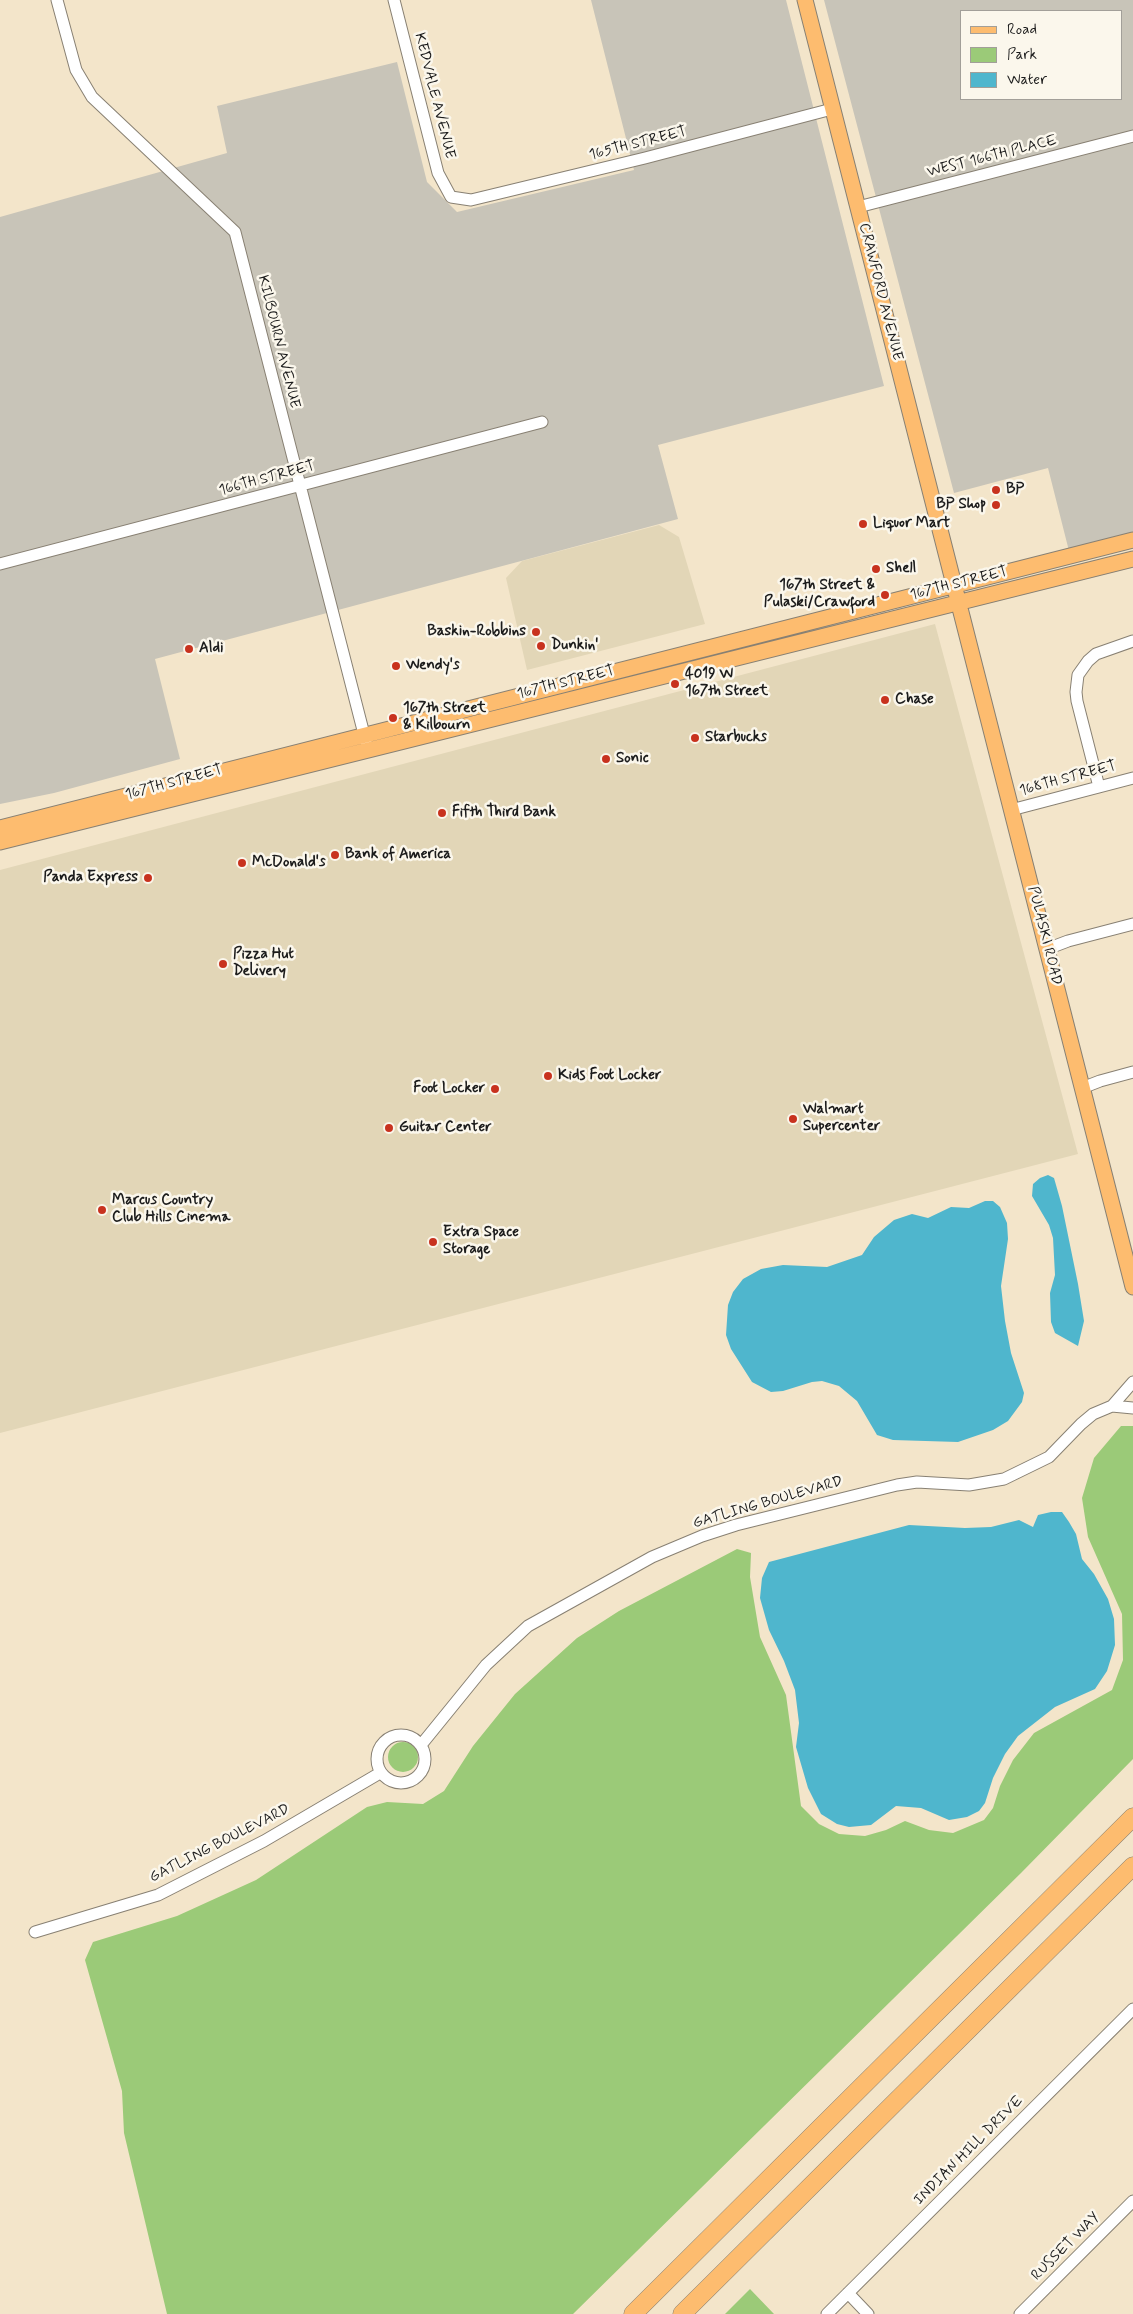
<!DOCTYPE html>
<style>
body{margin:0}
#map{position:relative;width:1133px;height:2314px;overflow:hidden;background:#f3e5ca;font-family:Mynerve,sans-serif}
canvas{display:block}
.legend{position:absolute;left:960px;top:10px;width:162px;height:90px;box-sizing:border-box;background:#fbf7ec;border:1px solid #a29f99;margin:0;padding:6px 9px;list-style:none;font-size:15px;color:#1c1c1c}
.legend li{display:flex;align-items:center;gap:10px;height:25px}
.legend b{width:25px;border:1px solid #a29f99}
</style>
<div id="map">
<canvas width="1133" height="2314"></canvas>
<ul class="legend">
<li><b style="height:6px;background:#fdbc6f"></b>Road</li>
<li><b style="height:14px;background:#9bca78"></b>Park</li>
<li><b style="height:14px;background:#4fb6cd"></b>Water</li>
</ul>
</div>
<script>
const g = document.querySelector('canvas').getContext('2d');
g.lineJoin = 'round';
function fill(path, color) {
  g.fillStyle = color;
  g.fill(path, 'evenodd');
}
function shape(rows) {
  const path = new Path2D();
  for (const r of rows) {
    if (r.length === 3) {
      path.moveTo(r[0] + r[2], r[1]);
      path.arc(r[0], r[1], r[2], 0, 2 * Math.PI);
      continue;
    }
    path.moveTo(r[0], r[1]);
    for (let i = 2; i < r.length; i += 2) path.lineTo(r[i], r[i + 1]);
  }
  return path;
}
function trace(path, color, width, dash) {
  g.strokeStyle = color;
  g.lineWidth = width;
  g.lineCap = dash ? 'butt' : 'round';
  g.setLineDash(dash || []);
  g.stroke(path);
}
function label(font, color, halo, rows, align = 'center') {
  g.font = font + ' Mynerve,sans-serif';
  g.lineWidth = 5;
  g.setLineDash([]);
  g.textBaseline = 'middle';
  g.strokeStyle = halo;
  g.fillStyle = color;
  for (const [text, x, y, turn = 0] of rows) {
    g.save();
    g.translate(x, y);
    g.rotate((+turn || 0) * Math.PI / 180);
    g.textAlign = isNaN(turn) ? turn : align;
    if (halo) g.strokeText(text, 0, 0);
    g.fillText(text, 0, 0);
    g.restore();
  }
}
const built = shape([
 [659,525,679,537,705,624,527,670,506,578,522,561],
 [935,624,1078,1154,0,1433,0,870]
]);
const industrial = shape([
 [591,0,786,0,884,386,658,445,678,519,155,659,180,759,54,793,0,804,0,217,227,153,217,106,397,62,427,182,457,212,634,170],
 [824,0,1133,0,1133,535,1069,551,1048,468,954,493],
 [962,11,1122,11,1122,99,962,99]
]);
const green = shape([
 [1121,1426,1133,1426,1133,1759,1021,1873,573,2314,167,2314,124,2133,122,2091,85,1960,93,1942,177,1916,256,1880,367,1807,387,1802,423,1804,444,1791,473,1746,515,1694,577,1638,619,1611,737,1549,751,1553,750,1577,760,1637,786,1695,801,1806,819,1824,839,1834,865,1836,886,1830,905,1821,929,1830,953,1833,984,1820,993,1808,1000,1786,1013,1760,1034,1733,1112,1690,1123,1660,1122,1614,1088,1537,1082,1498,1094,1458],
 [403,1757,15],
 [750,2289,774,2314,725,2314]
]);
const water = shape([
 [1048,1175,1054,1178,1062,1206,1078,1284,1084,1321,1078,1346,1055,1333,1051,1322,1050,1293,1055,1275,1053,1238,1049,1225,1032,1196,1033,1184,1040,1178],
 [985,1201,993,1201,1000,1207,1007,1223,1008,1239,1001,1286,1005,1321,1011,1353,1024,1393,1022,1402,1008,1421,993,1430,958,1442,893,1440,877,1435,857,1401,839,1386,822,1381,812,1382,783,1391,771,1392,752,1382,731,1349,726,1335,728,1305,733,1292,743,1279,761,1269,783,1265,827,1267,862,1255,874,1237,894,1220,912,1214,928,1218,951,1207,969,1208],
 [1051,1512,1062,1512,1069,1522,1076,1534,1082,1559,1094,1574,1108,1599,1114,1619,1115,1645,1107,1671,1095,1689,1055,1707,1018,1736,1005,1754,993,1778,985,1803,979,1811,967,1817,949,1820,921,1808,896,1806,871,1825,849,1827,837,1824,821,1814,808,1788,796,1747,799,1723,795,1690,784,1661,769,1630,760,1598,762,1578,769,1562,909,1525,965,1528,991,1527,1019,1520,1033,1527,1038,1515]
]);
const minor = shape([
 [57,0,76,70,92,97,235,232,366,742],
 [394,0,438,173,451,197,471,200,645,158,832,109],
 [858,207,1133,136],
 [0,564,542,422],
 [1099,787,1077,701,1076,692,1078,675,1088,661,1096,654,1133,641],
 [1011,810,1133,778],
 [1047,949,1068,941,1133,924],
 [1082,1088,1100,1081,1133,1072],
 [1112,1406,1133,1408],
 [401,1759,24],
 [421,1745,486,1665,528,1626,652,1557,702,1536,736,1525,897,1485,917,1482,969,1485,1004,1479,1049,1457,1081,1424,1093,1414,1112,1406,1133,1382],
 [35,1932,158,1895,264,1841,380,1773],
 [848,2293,868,2314],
 [827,2314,1133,2009],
 [1020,2314,1133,2201]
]);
const major = shape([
 [805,0,1133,1287],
 [0,828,1133,540],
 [0,842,1133,559]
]);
const highway = shape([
 [633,2314,1133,1817],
 [682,2314,1133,1866]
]);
const markers = [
 [996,490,5,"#c8321e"],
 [996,505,5,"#c8321e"],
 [863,524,5,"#c8321e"],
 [876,569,5,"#c8321e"],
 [885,595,5,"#c8321e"],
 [536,632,5,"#c8321e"],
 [541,646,5,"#c8321e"],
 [189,649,5,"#c8321e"],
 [396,666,5,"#c8321e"],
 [675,684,5,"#c8321e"],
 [885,700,5,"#c8321e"],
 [393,718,5,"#c8321e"],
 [695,738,5,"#c8321e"],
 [606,759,5,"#c8321e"],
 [442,813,5,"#c8321e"],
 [335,855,5,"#c8321e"],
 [242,863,5,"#c8321e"],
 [148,878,5,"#c8321e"],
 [223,964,5,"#c8321e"],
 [548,1076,5,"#c8321e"],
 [495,1089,5,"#c8321e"],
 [793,1119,5,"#c8321e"],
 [389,1128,5,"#c8321e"],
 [102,1210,5,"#c8321e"],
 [433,1242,5,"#c8321e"]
];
const streetNames = [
 ["KEDVALE AVENUE",434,96,76],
 ["165TH STREET",638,144,-14],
 ["WEST 166TH PLACE",992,157,-14],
 ["CRAWFORD AVENUE",880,292,76],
 ["KILBOURN AVENUE",278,342,76],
 ["166TH STREET",267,479,-15],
 ["167TH STREET",959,584,-14],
 ["167TH STREET",566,683,-14],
 ["168TH STREET",1068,779,-15],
 ["167TH STREET",174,783,-15],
 ["PULASKI ROAD",1044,936,76],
 ["GATLING BOULEVARD",768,1503,-16],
 ["GATLING BOULEVARD",220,1844,-27],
 ["INDIAN HILL DRIVE",969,2151,-45],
 ["RUSSET WAY",1066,2247,-45]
];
const poiNames = [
 ["BP",1006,490],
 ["BP Shop",986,505,"right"],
 ["Liquor Mart",873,524],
 ["Shell",886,569],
 ["167th Street &",875,586,"right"],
 ["Pulaski/Crawford",875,603,"right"],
 ["Baskin-Robbins",526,632,"right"],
 ["Dunkin'",551,646],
 ["Aldi",199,649],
 ["Wendy's",406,666],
 ["4019 W",685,675],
 ["167th Street",685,692],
 ["Chase",895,700],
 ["167th Street",403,709],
 ["& Kilbourn",403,726],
 ["Starbucks",705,738],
 ["Sonic",616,759],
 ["Fifth Third Bank",452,813],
 ["Bank of America",345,855],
 ["McDonald's",252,863],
 ["Panda Express",138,878,"right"],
 ["Pizza Hut",233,955],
 ["Delivery",233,972],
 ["Kids Foot Locker",558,1076],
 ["Foot Locker",485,1089,"right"],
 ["Walmart",803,1110],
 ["Supercenter",803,1127],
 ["Guitar Center",399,1128],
 ["Marcus Country",112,1201],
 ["Club Hills Cinema",112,1218],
 ["Extra Space",443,1233],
 ["Storage",443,1250]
];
fill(built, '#e2d6b7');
fill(industrial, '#c8c4b8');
fill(green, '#9bca78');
fill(water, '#4fb6cd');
trace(minor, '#888073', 13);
trace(major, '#888073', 17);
trace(highway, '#888073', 19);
trace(minor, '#fff', 11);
trace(major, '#fdbc6f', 15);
trace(highway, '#fdbc6f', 18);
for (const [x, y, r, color] of markers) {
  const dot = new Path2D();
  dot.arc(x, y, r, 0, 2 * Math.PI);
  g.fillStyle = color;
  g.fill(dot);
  trace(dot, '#fbf7ec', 2);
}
label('15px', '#1c1c1c', '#fbf7ec', streetNames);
label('bold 15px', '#1c1c1c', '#fbf7ec', poiNames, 'left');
</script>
